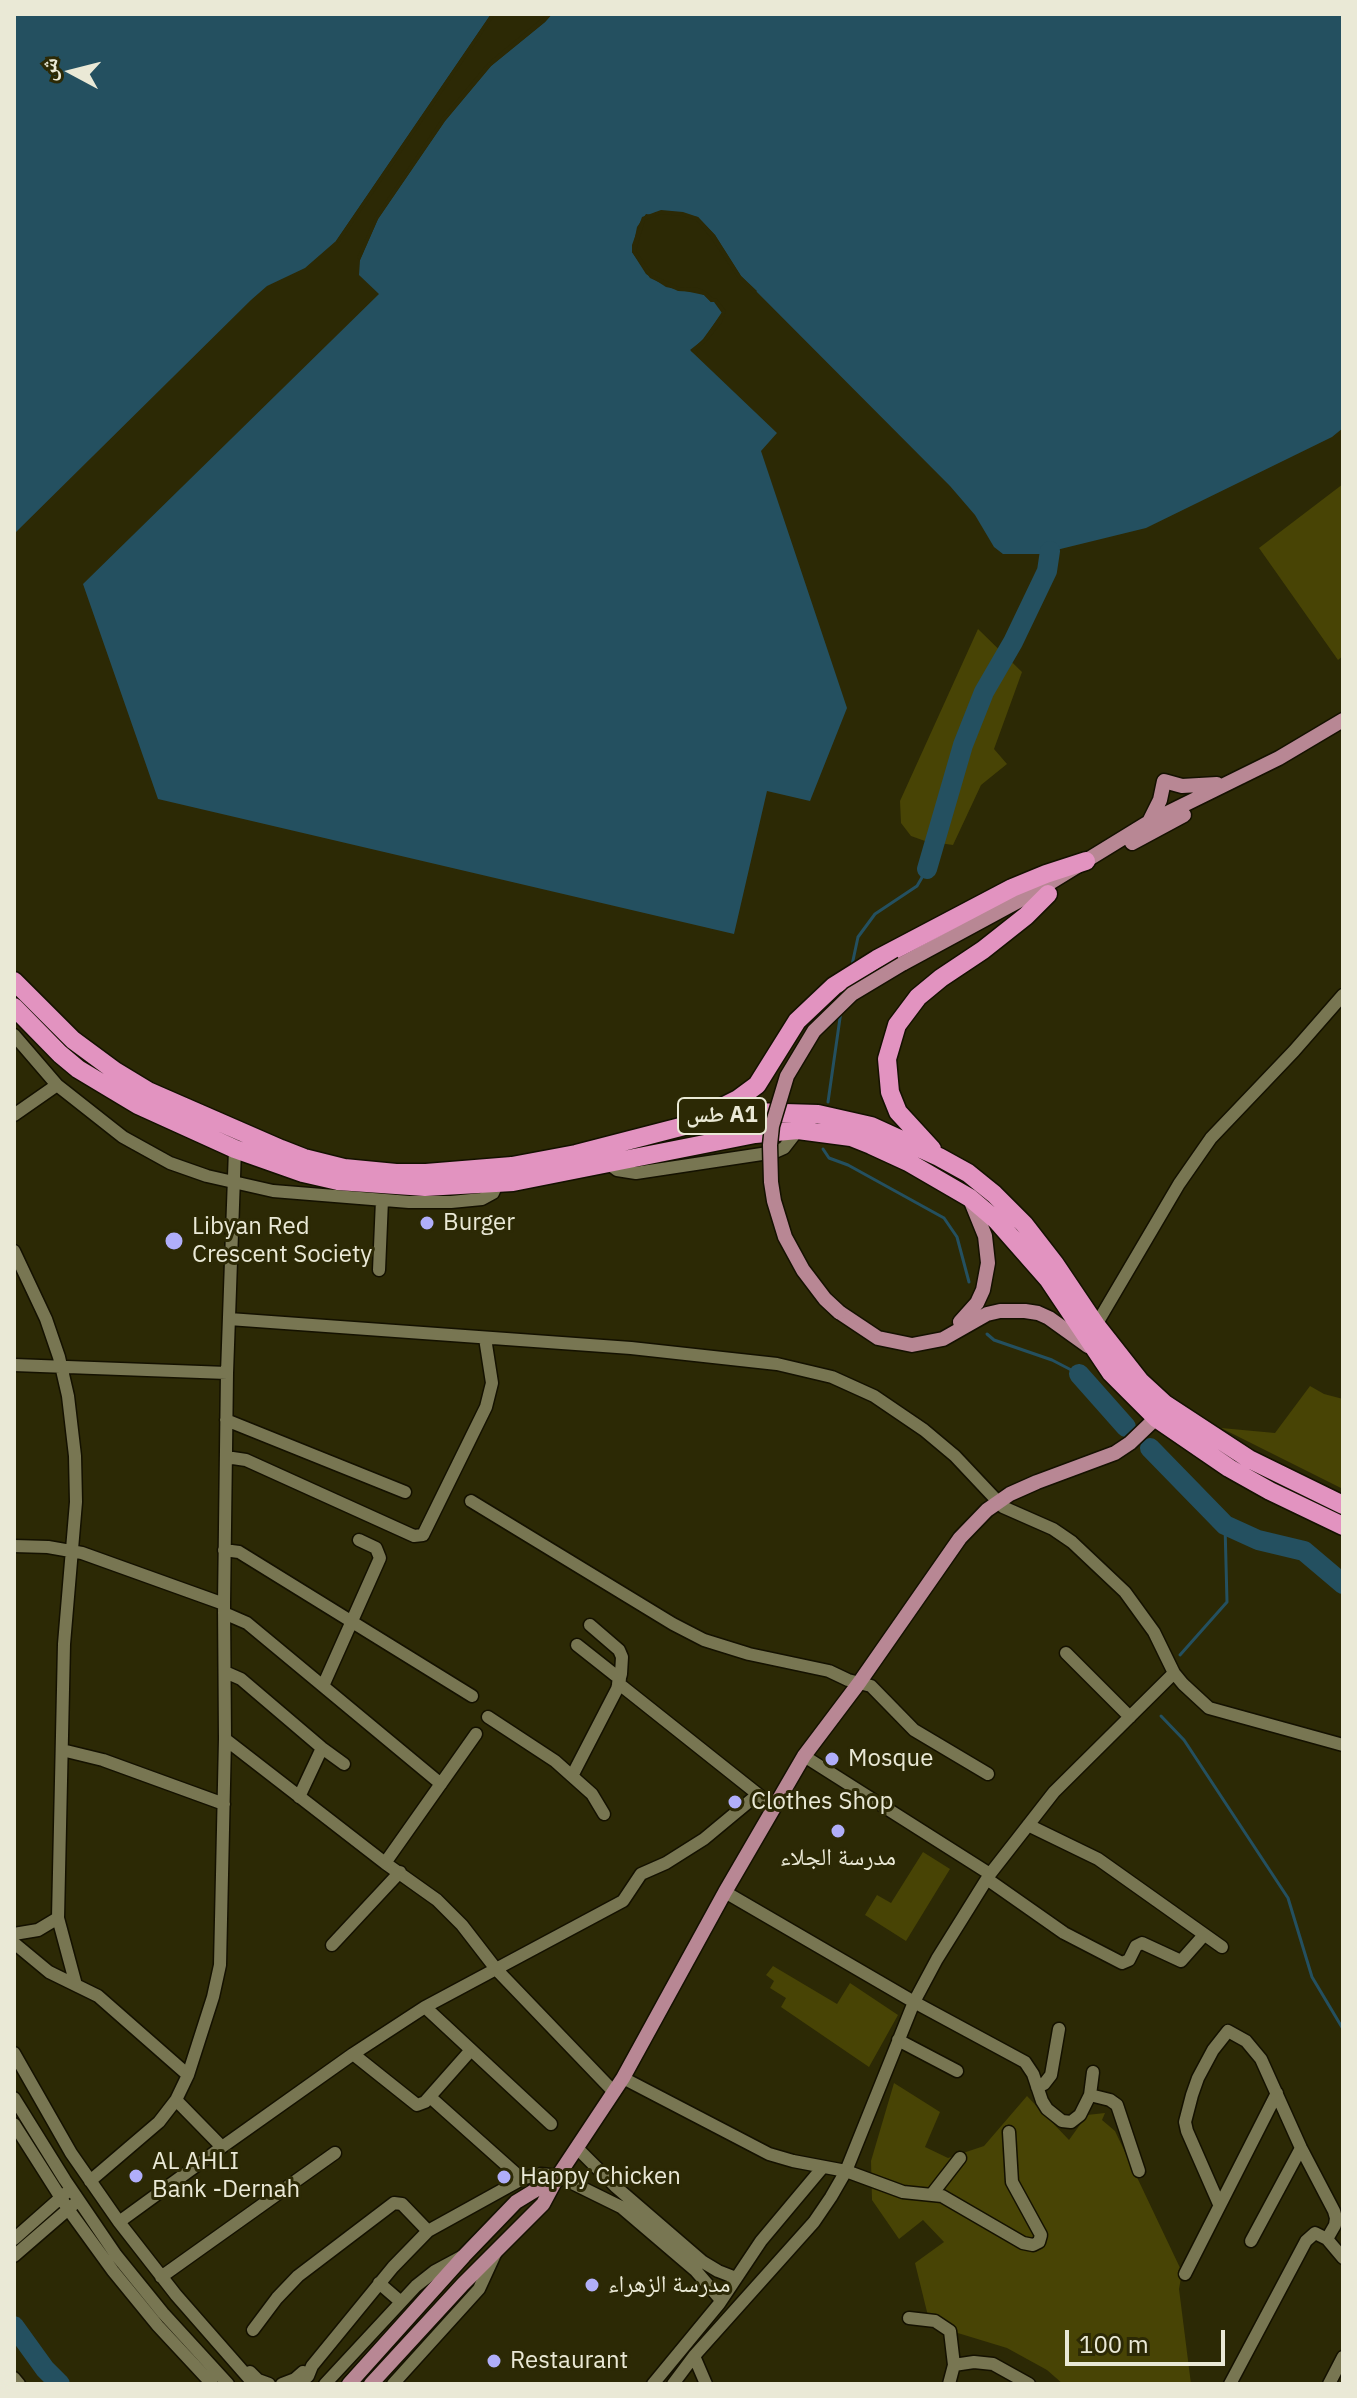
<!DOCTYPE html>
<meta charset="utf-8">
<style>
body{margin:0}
#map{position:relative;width:1357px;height:2398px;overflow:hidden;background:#2c2905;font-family:"IBM Plex Sans","Noto Naskh Arabic",sans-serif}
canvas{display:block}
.frame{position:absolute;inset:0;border:16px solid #eae9d6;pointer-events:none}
.north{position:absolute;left:32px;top:32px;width:80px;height:80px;-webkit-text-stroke:6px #2c2905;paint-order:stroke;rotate:277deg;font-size:22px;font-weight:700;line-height:32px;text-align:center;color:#eae9d6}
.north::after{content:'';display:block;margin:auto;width:28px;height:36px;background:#eae9d6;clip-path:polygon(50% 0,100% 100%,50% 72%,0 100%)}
.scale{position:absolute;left:1065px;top:2330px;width:160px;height:36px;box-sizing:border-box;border:4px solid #eae9d6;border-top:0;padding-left:10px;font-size:24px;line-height:28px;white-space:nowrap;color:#eae9d6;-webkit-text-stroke:6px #2c2905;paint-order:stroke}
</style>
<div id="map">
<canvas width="1357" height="2398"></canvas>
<div class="frame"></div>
<div class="north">ش</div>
<div class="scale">100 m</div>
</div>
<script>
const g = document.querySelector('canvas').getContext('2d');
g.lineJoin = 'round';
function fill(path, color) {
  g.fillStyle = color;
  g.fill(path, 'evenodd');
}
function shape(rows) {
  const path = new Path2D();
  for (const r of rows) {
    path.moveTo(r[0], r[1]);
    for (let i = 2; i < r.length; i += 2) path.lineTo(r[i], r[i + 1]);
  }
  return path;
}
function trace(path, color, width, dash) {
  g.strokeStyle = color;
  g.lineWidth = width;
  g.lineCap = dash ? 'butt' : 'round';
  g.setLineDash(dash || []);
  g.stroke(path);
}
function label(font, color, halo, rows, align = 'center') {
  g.font = font + ' "IBM Plex Sans","Noto Naskh Arabic",sans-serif';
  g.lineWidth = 6;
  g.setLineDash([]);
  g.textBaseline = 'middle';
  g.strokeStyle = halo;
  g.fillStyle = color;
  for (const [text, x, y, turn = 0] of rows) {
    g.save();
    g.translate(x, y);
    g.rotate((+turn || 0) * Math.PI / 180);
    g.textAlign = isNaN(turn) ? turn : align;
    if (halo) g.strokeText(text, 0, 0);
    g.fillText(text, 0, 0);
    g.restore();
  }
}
const green = shape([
 [1343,484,1343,656,1338,660,1259,548],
 [978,629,1022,672,994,749,1007,764,981,785,953,845,925,841,911,836,901,823,900,801],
 [1310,1386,1324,1394,1343,1399,1343,1489,1221,1428,1275,1433],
 [923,1852,950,1869,906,1941,865,1915,877,1895,891,1903],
 [773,1966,837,2004,850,1983,898,2015,869,2067,781,2007,786,1998,770,1988,774,1981,766,1975],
 [894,2083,940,2112,925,2147,948,2158,984,2146,1027,2096,1069,2140,1087,2115,1105,2113,1102,2120,1115,2131,1182,2272,1179,2289,1191,2384,1063,2384,1047,2370,1007,2348,938,2327,928,2316,915,2263,944,2242,923,2220,899,2239,872,2200,871,2161]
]);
const water = shape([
 [14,14,491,14,336,241,305,268,267,286,251,300,14,534],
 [552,14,1343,14,1343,428,1332,437,1146,528,1040,554,1003,554,994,547,975,515,950,486,741,276,715,235,698,217,656,212,652,215,646,214,637,227,632,252,646,274,666,287,704,295,711,302,714,302,722,313,703,339,691,351,777,433,761,451,847,708,810,801,767,791,734,934,158,799,83,584,379,294,359,275,360,260,378,219,445,121,491,66,545,22]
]);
const pier = shape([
 [491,14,495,14,494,16,339,243,336,241],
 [547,14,552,14,545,22,491,66,445,121,378,219,360,260,357,258,375,217,442,118,488,63],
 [661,210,683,212,698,217,715,235,741,276,757,291,754,294,738,278,711,238,696,220,682,216,661,214,645,220,636,251,653,275,679,287,698,288,705,291,713,298,717,299,726,311,722,322,706,342,696,350,698,352,696,355,690,350,704,339,722,312,715,302,711,302,704,295,697,292,678,291,650,278,632,252,632,245,642,217]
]);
const stream = shape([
 [852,965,858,937,875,914,917,886,927,869],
 [828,1102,841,1011],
 [823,1149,829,1158,848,1165,944,1218,957,1237,969,1282],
 [987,1334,994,1340,1052,1360,1079,1374],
 [1180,1655,1227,1602,1225,1525],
 [1161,1716,1184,1740,1288,1898,1312,1977,1343,2029]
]);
const river = shape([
 [927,869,963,745,984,692,1013,642,1047,571,1050,551],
 [1079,1374,1126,1427],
 [1150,1448,1225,1525,1258,1540,1304,1551,1343,1584],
 [14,2326,45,2369,60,2384]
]);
const minor = shape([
 [14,1035,57,1085,123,1137,170,1163,207,1176,273,1191,409,1202,451,1202,482,1199,493,1193,497,1184],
 [14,1115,57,1085],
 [609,1164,617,1170,636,1173,775,1152,784,1148,798,1130],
 [14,1251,46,1319,59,1357,68,1396,75,1456,76,1502,64,1644,58,1918,76,1985],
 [379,1270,382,1200],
 [229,1319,631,1348,777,1364,832,1377,874,1396,924,1430,955,1456,1003,1507,1053,1529,1072,1542,1125,1592,1154,1632,1174,1673,1183,1684,1209,1708,1343,1745],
 [1096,1325,1179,1184,1211,1138,1294,1051,1343,995],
 [14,1365,227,1373],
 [226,1420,405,1492],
 [226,1457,246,1460,414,1536,423,1535,486,1407,492,1383,485,1338],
 [471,1501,673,1624,704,1640,749,1654,829,1671,848,1680,871,1686,914,1730,988,1774],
 [14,1546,48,1547,82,1553,224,1604],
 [224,1550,239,1552,472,1696],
 [224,1613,247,1623,441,1784],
 [577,1645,620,1679],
 [1066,1653,1130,1717],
 [225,1672,241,1679,322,1748,344,1764],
 [618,1683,774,1807],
 [323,1686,380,1558,376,1548,359,1540],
 [488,1717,555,1761,592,1794,604,1814],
 [225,1739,385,1863,437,1900,462,1925,496,1969,614,2092],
 [62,1750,103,1760,224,1804],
 [804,1756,990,1874],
 [572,1776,617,1689,621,1674,622,1657,619,1650,590,1625],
 [299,1797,322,1748],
 [1028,1825,1098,1859,1222,1947],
 [385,1863,476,1734],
 [987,1879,1064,1933,1122,1963,1129,1960,1136,1946,1142,1943,1181,1961,1204,1935],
 [725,1892,914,2002,1025,2062,1033,2074,1042,2101,1047,2109,1062,2121,1071,2122,1080,2115,1090,2095,1093,2072],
 [14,1934,38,1930,58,1918],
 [14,1943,49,1972,98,1996,188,2075],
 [332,1945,400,1872],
 [425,2007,551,2124],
 [898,2040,957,2071],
 [14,2053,71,2153,119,2222,176,2295,254,2384],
 [353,2054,417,2105,425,2102,471,2050],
 [623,2078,769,2154,793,2161,846,2171,903,2192,942,2196,1023,2243,1033,2245,1039,2242,1041,2235,1012,2182,1009,2132],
 [1037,2087,1044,2084,1051,2075,1059,2029],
 [1090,2095,1110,2100,1117,2105,1139,2171],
 [430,2097,522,2179],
 [14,2098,65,2180,116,2255,163,2313,228,2384],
 [176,2100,222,2147],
 [14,2124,68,2209,113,2271,158,2326,212,2384],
 [577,2148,616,2187,703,2262,718,2271,736,2278],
 [90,2181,159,2122,176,2100,188,2075,213,1997,220,1965,225,1739,224,1604,227,1373,235,1149],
 [932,2194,960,2158],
 [1219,2204,1187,2131,1185,2122,1192,2095,1198,2078,1213,2050,1228,2031,1246,2041,1261,2059,1301,2148,1334,2211,1336,2218,1335,2225,1327,2239,1315,2233,1306,2241,1230,2384],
 [119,2222,222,2147,353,2054,425,2007,623,1901,641,1874,666,1863,704,1839,757,1795],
 [14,2239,66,2193],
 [1327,2239,1343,2258],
 [1251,2241,1301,2148],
 [14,2256,73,2205],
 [1185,2274,1277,2093],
 [161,2277,335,2153],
 [379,2283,401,2302],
 [909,2318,935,2321,950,2331,954,2365,949,2384],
 [253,2330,277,2298,298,2276,394,2203,402,2204,428,2231],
 [694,2356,706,2384],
 [954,2365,974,2362,993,2364,1029,2384],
 [250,2372,258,2380,269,2384],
 [14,2378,19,2384],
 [282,2384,295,2379,303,2372],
 [298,2384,308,2376,312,2366,393,2267,428,2231,522,2179,532,2176,541,2174,558,2176,621,2207,696,2271,721,2300],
 [325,2384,416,2286,435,2271,461,2257],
 [393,2384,479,2289,496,2252],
 [653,2384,719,2304,761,2241,823,2167],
 [673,2384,694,2356,814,2222,831,2197,846,2171,914,2002,937,1959,990,1874,1054,1792,1174,1673],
 [1329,2384,1343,2357]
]);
const major = shape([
 [1149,822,1160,800,1164,781,1182,786,1217,784],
 [1132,843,1184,815],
 [902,964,1035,892,1149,822,1279,758,1343,720],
 [839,1312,878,1338,912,1345,943,1339,987,1314,1000,1311,1025,1311,1038,1313,1049,1318,1088,1346],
 [960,1322,977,1303,983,1290,988,1263,985,1236,970,1199],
 [349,2384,464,2256,516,2202,557,2177],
 [371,2384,463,2284,543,2204,558,2176,623,2078,725,1892,804,1756,859,1683,960,1538,987,1510,1010,1494,1037,1482,1115,1453,1130,1443,1156,1418]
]);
const highway = shape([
 [14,981,73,1040,115,1071,148,1091,281,1149,304,1158,344,1168,396,1173,426,1173,512,1166,576,1154,727,1115,751,1112,818,1114,871,1126,939,1157,968,1173,994,1194,1024,1224,1055,1264,1096,1325,1140,1381,1165,1404,1249,1459,1343,1505],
 [14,1007,60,1054,78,1069,138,1105,235,1149,303,1173,338,1181,425,1187,513,1182,755,1134,798,1130,851,1137,871,1145,908,1162,970,1198,997,1221,1048,1279,1111,1373,1156,1418,1229,1468,1270,1491,1343,1526],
 [714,1111,738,1099,757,1085,797,1021,834,986,877,959,1012,888,1046,874,1086,861],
 [932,1149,898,1112,890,1092,887,1059,897,1025,918,997,941,978,983,950,1026,916,1048,894]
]);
const majorBridge = shape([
 [839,1312,825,1299,803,1270,785,1237,774,1201,771,1182,770,1145,772,1126,787,1076,814,1031,852,994,902,964]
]);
const markers = [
 [427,1223,8,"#b0aefa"],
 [174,1241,10,"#b0aefa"],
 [832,1759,8,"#b0aefa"],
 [735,1802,8,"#b0aefa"],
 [838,1831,8,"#b0aefa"],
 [136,2176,8,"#b0aefa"],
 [504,2177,8,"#b0aefa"],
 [592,2285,8,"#b0aefa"],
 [494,2361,8,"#b0aefa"]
];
const shields = [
 [722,1116,88]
];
const shieldNames = [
 ["طس A1",722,1116]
];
const poiNames = [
 ["Burger",443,1223],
 ["Libyan Red",192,1227],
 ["Crescent Society",192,1255],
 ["Mosque",848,1759],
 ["Clothes Shop",751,1802],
 ["مدرسة الجلاء",838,1858,"center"],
 ["AL AHLI",152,2162],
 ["Bank -Dernah",152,2190],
 ["Happy Chicken",520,2177],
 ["مدرسة الزهراء",608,2285],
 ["Restaurant",510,2361]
];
fill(green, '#484405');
fill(water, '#245060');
fill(pier, '#2c2905');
trace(stream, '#245060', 3);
trace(river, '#245060', 20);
trace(minor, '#141100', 15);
trace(major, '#141100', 17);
trace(highway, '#141100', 21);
trace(minor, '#787652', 12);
trace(major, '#b88794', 14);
trace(highway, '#e293c0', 18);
trace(majorBridge, '#141100', 17, []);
trace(majorBridge, '#b88794', 14);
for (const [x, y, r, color] of markers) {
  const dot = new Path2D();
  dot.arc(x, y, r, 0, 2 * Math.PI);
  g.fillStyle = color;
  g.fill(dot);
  trace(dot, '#2c2905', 3);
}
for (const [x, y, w] of shields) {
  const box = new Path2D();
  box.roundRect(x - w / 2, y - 18, w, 36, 6);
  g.fillStyle = '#2c2905';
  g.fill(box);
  trace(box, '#eae9d6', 2);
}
label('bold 22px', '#eae9d6', null, shieldNames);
label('24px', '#eae9d6', '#2c2905', poiNames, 'left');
</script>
